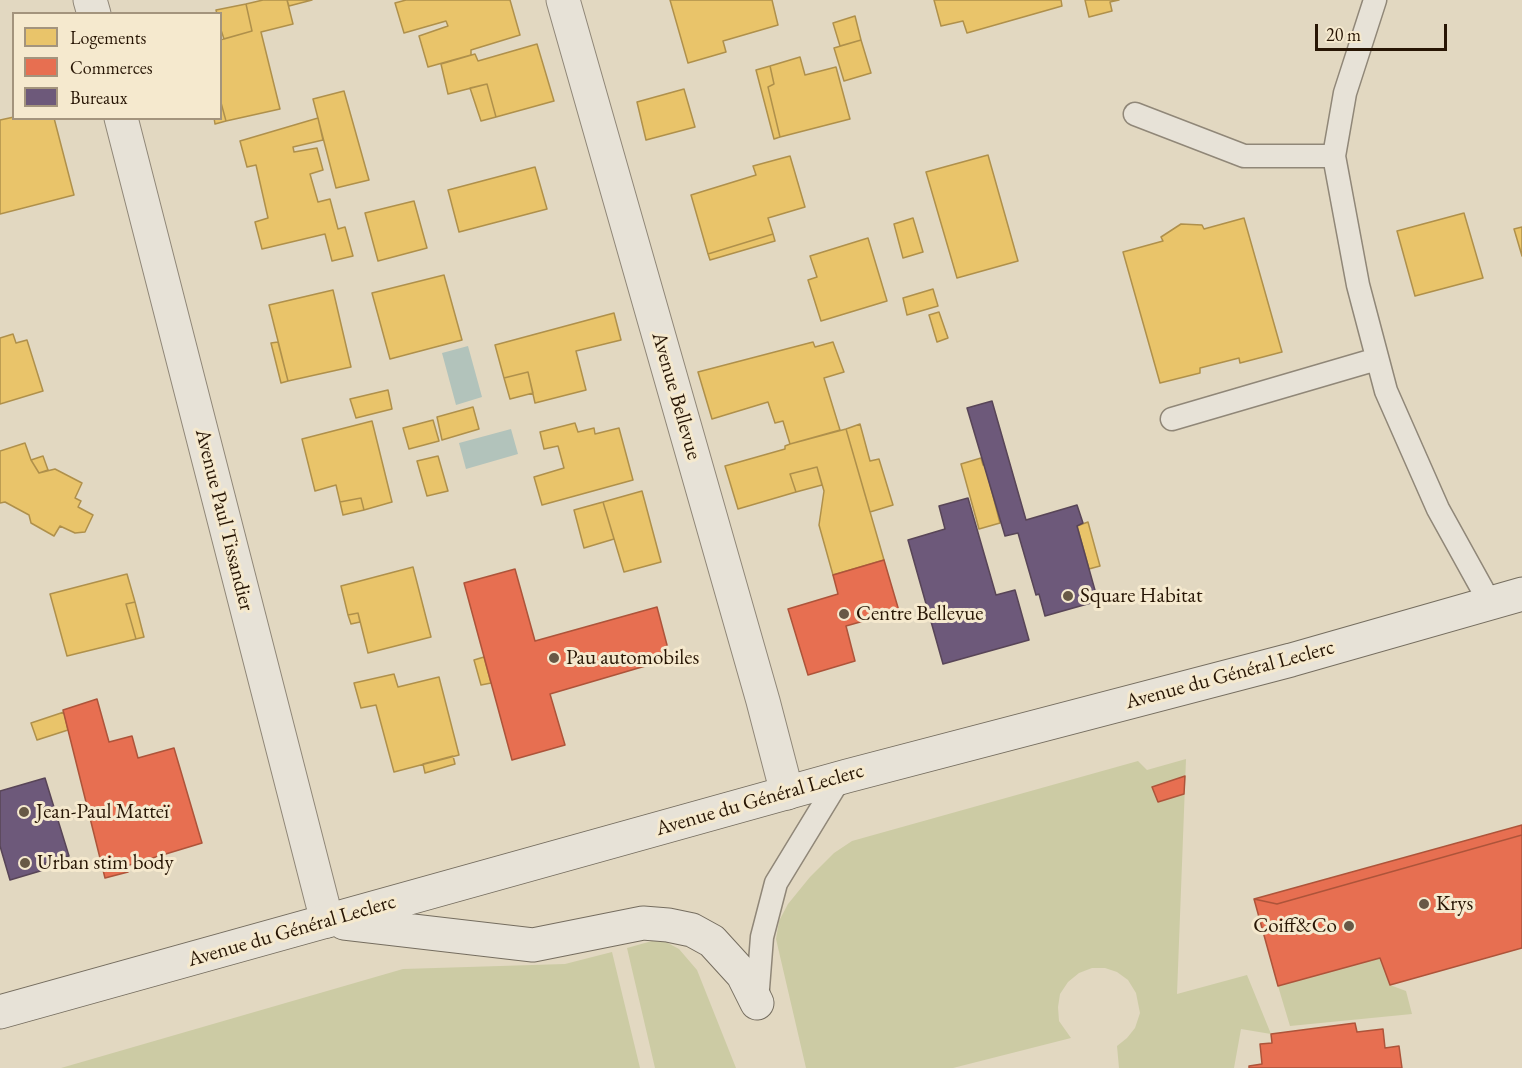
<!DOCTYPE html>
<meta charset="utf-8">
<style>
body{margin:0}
#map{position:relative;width:1522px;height:1068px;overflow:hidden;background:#e2d8c1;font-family:"EB Garamond",serif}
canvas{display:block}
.legend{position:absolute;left:12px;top:12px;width:210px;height:108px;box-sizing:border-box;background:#f5e9ce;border:2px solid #a3947d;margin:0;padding:8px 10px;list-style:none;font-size:18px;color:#271504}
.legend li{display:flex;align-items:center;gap:12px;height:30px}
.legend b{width:30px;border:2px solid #a3947d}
.scale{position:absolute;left:1315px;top:24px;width:132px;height:27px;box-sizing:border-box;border:3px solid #271504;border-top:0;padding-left:8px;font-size:18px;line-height:21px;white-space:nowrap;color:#271504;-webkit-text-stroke:4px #f5e9ce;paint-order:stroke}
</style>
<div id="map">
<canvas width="1522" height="1068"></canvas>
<ul class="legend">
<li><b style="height:16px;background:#e9c46a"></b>Logements</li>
<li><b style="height:16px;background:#e76f51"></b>Commerces</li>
<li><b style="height:16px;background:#6d597a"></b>Bureaux</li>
</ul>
<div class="scale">20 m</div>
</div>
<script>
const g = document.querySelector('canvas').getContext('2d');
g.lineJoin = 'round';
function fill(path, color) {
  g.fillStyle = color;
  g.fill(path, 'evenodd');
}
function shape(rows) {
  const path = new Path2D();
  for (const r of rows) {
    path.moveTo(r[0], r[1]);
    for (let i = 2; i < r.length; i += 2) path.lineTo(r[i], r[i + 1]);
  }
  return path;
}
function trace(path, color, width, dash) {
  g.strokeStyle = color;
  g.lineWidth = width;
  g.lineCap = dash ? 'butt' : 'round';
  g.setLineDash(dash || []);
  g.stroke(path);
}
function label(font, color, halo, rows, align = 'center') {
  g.font = font + ' "EB Garamond",serif';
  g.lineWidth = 6;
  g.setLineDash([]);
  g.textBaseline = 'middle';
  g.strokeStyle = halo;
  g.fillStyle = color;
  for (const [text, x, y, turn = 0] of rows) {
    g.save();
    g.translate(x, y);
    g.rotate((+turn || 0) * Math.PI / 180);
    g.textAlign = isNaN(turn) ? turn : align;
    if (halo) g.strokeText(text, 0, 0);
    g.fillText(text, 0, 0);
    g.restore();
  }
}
const green = shape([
 [1186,759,1177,994,1247,975,1271,1034,1241,1029,1234,1068,1119,1068,1117,1046,1127,1038,1135,1028,1140,1013,1136,993,1128,980,1117,972,1105,968,1092,968,1079,973,1068,982,1060,994,1058,1007,1059,1021,1071,1038,953,1068,806,1068,776,939,779,921,788,904,810,877,834,853,852,841,1138,761,1147,770],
 [652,941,666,942,679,949,697,970,736,1068,655,1068,627,948],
 [612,952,640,1068,61,1068,403,969,565,964],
 [1380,958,1390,985,1406,991,1412,1014,1290,1026,1278,986]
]);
const water = shape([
 [468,346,482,397,456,405,442,353],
 [511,429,518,454,466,469,459,443]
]);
const homes = shape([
 [263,0,287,0,293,24,261,32,280,109,226,121,220,99,220,40,252,31,246,4,263,0],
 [287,0,312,0,289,6,287,0],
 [406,0,510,0,520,35,471,50,471,55,428,67,419,36,448,26,446,21,404,33,395,3,406,0],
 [670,0,772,0,778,25,723,41,726,52,688,63,670,0],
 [934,0,1061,0,1062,6,967,33,963,21,941,26,934,0],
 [1085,0,1119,0,1110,2,1112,11,1089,17,1085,0],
 [246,4,252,31,224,39,220,27,220,14,217,14,216,10,246,4],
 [855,16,861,40,840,46,833,23,855,16],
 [861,40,871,73,844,81,834,48,861,40],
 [537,44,554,101,496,117,487,84,448,94,441,64,475,54,478,61,537,44],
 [800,57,805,75,836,67,850,119,780,137,768,87,774,84,770,66,800,57],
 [770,66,774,84,768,87,780,137,774,139,756,70,770,66],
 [487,84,496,117,481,121,470,88,487,84],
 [684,89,695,127,646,140,637,102,684,89],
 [344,91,369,180,336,188,313,99,344,91],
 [220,99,226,121,215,124,214,118,220,118,220,99],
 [14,117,54,118,74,195,0,214,0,120,14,117],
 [318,118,323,140,293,147,294,152,317,148,323,170,310,174,318,202,330,199,338,229,345,227,353,256,332,261,325,234,262,249,255,222,268,218,256,165,247,167,240,141,318,118],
 [988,155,1018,261,957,278,926,172,988,155],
 [790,156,805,207,768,218,773,234,708,254,691,195,756,175,753,166,790,156],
 [535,167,547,209,459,232,448,190,535,167],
 [414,201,427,248,378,261,365,213,414,201],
 [1464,213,1483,278,1415,296,1397,231,1464,213],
 [913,218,923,252,903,258,894,224,913,218],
 [1244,218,1282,352,1240,363,1239,358,1200,368,1200,373,1160,383,1123,252,1163,241,1161,237,1181,224,1202,225,1204,229,1244,218],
 [1522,227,1522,256,1514,229,1522,227],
 [773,234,775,241,710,260,708,254,773,234],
 [868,238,887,301,821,321,808,280,817,277,810,256,868,238],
 [444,275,462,340,390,359,372,293,444,275],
 [933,289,938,306,907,315,903,298,933,289],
 [333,290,351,367,288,381,269,305,333,290],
 [939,312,948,338,937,342,929,315,939,312],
 [614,313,621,340,576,351,586,390,535,403,528,372,504,378,495,345,614,313],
 [13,334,16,343,27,340,43,391,0,404,0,338,13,334],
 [278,342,288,381,281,383,271,343,278,342],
 [813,342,815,347,833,342,844,372,824,378,840,430,790,444,783,421,775,423,768,402,712,419,698,372,813,342],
 [528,372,533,393,510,399,504,378,528,372],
 [388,390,392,409,356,418,350,399,388,390],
 [473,407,479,429,442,440,437,417,473,407],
 [433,420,439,441,409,449,403,428,433,420],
 [372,421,392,502,364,510,361,498,340,502,336,485,315,491,302,439,372,421],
 [575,423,578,432,594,428,595,434,619,428,633,480,542,505,534,477,564,468,558,446,544,449,540,432,575,423],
 [860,424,870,461,879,459,893,505,870,512,846,429,860,424],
 [846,429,884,560,833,575,819,525,824,491,817,467,790,474,796,492,738,509,725,466,785,449,785,446,790,444,846,429],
 [25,443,31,460,39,473,55,469,82,483,75,498,81,501,78,507,93,515,85,532,75,533,60,526,54,536,31,523,29,515,5,502,0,503,0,451,25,443],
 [43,456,48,470,39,473,31,460,43,456],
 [438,456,448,491,427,496,417,461,438,456],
 [981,458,983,465,985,465,1000,523,979,529,961,464,981,458],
 [817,467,822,485,796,492,790,474,817,467],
 [642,491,661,562,624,572,603,502,642,491],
 [361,498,364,510,343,515,340,502,361,498],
 [603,502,614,539,584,548,574,510,603,502],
 [1088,522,1100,566,1089,569,1077,526,1088,522],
 [413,567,431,637,368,653,358,613,348,615,341,586,413,567],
 [127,574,135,602,126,604,136,639,67,656,50,594,127,574],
 [135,602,144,637,136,639,126,604,135,602],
 [358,613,360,622,351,624,348,615,358,613],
 [484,657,491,683,481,685,474,660,484,657],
 [394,674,398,687,439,677,459,755,394,772,376,705,361,708,354,683,394,674],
 [64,712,68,730,37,740,31,723,64,712],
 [453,756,455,764,425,773,423,764,453,756]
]);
const shops = shape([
 [884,560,899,611,846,626,855,661,808,675,788,609,838,594,833,575,884,560],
 [515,569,535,641,657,607,667,645,659,662,550,694,565,745,512,760,464,583,515,569],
 [97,699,109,742,132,736,138,758,174,748,202,843,126,866,128,872,105,878,63,710,97,699],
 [1185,776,1184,794,1158,802,1152,787,1185,776],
 [1522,825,1522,835,1277,904,1254,899,1522,825],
 [1522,835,1522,948,1390,985,1380,958,1278,986,1254,899,1277,904,1522,835],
 [1355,1023,1357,1032,1383,1029,1385,1048,1399,1046,1402,1068,1249,1068,1249,1066,1262,1064,1260,1044,1272,1043,1271,1034,1355,1023]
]);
const offices = shape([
 [992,401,1026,520,1077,505,1083,523,1077,526,1098,601,1045,616,1039,594,1036,595,1018,533,1005,536,967,408,992,401],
 [968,498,996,595,1015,590,1029,640,943,664,908,540,945,529,939,506,968,498],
 [45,778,69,856,45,863,47,869,10,880,0,846,0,791,45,778]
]);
const lane = shape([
 [1375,0,1345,93,1334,156,1358,285,1386,391,1438,509,1490,603],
 [1135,114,1244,156,1334,156],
 [1172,419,1377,359],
 [757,1001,762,937,776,883,840,778]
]);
const street = shape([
 [90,0,94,14],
 [563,0,763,701,787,793],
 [121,118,327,921]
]);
const secondary = shape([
 [344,923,533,945,643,923,668,925,692,930,712,941,743,975,757,1003],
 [0,1012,847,776,1291,660,1522,594]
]);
const markers = [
 [1068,596,6,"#685946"],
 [844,614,6,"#685946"],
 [554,658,6,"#685946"],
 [24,812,6,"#685946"],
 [25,863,6,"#685946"],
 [1424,904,6,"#685946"],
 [1349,926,6,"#685946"]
];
const streetNames = [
 ["Avenue Bellevue",676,396,74],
 ["Avenue Paul Tissandier",224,520,76],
 ["Avenue du Général Leclerc",1230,675,-15],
 ["Avenue du Général Leclerc",760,800,-16],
 ["Avenue du Général Leclerc",292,931,-16]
];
const poiNames = [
 ["Square Habitat",1080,596],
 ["Centre Bellevue",856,614],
 ["Pau automobiles",566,658],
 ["Jean-Paul Matteï",36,812],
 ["Urban stim body",37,863],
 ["Krys",1436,904],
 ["Coiff&Co",1337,926,"right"]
];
fill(green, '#cccba4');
fill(water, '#b2c3bb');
fill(homes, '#e9c46a');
trace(homes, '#af904b', 1.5);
fill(shops, '#e76f51');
trace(shops, '#ad543a', 1.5);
fill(offices, '#6d597a');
trace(offices, '#584557', 1.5);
trace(lane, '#908778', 25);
trace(street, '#908778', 35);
trace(secondary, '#756d5f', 35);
trace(lane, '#e7e2d7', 22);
trace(street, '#e7e2d7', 33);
trace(secondary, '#e7e2d7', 33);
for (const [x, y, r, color] of markers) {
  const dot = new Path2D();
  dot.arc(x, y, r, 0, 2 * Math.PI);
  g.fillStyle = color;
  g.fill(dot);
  trace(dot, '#f5e9ce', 2);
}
label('21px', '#271504', '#f5e9ce', streetNames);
label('21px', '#271504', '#f5e9ce', poiNames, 'left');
</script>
